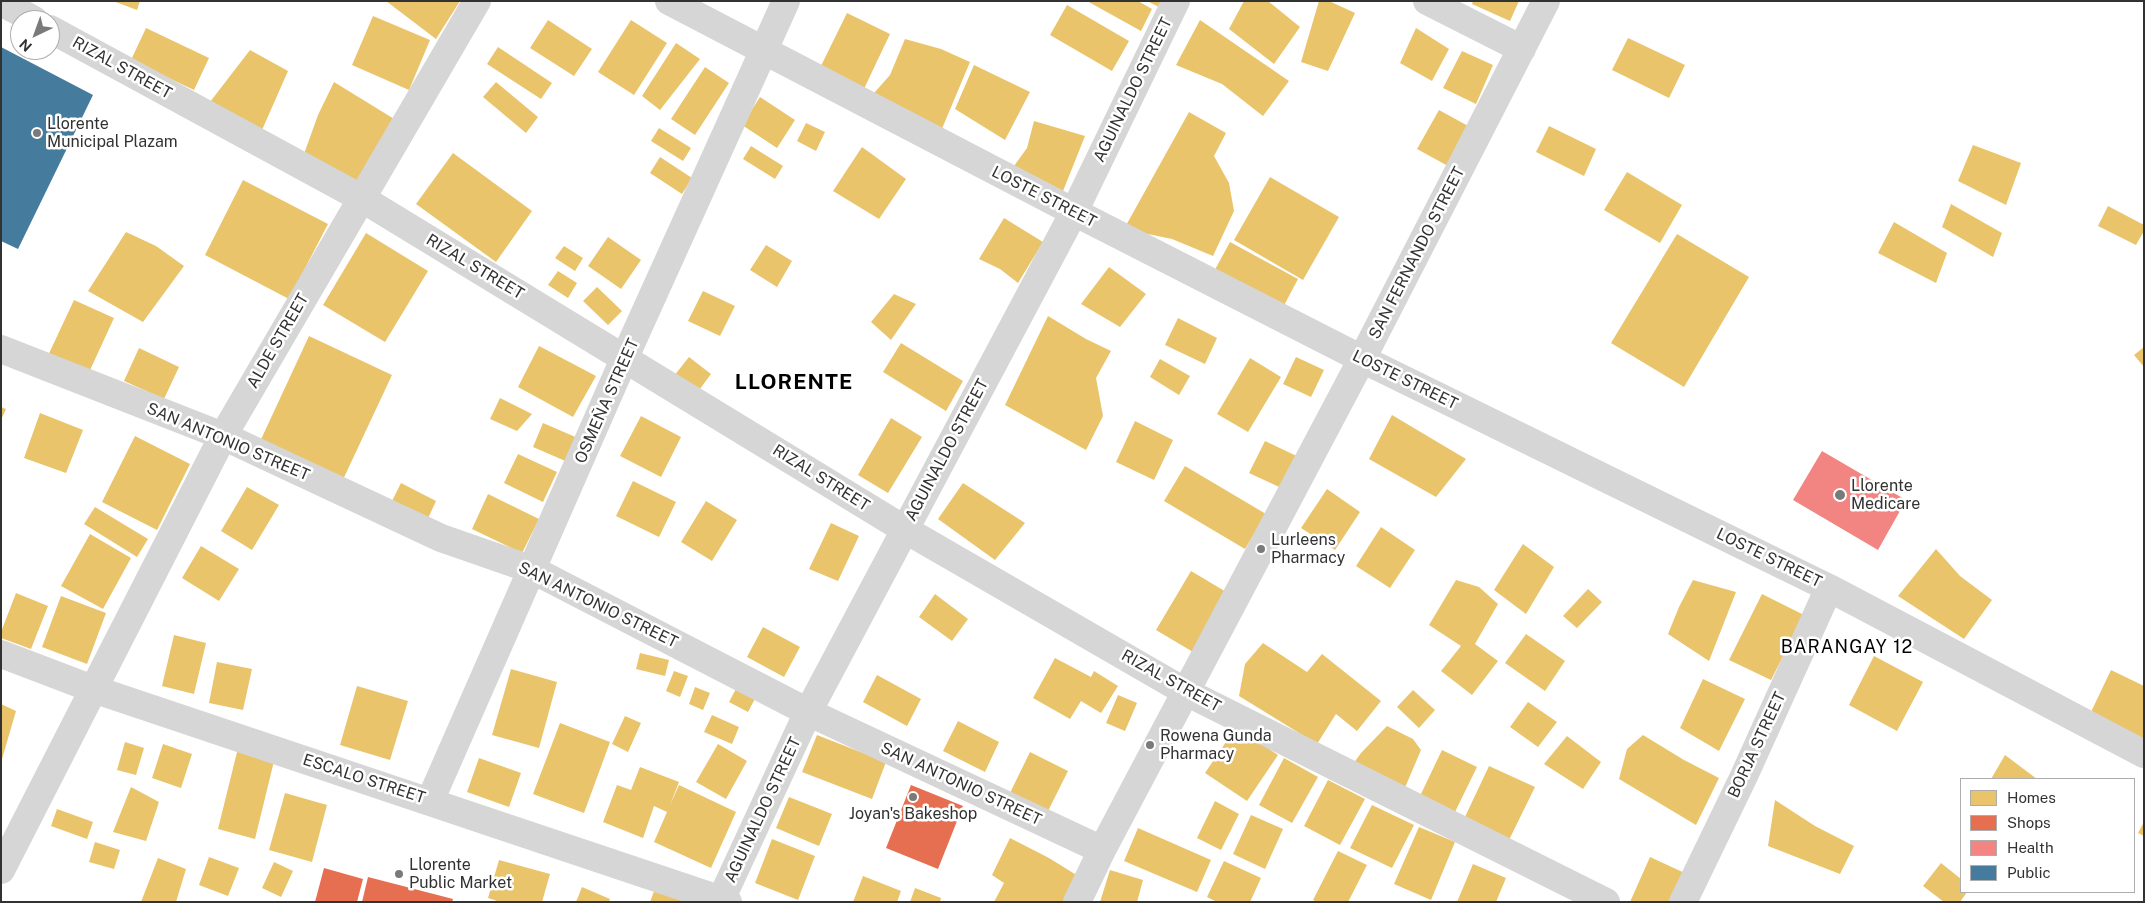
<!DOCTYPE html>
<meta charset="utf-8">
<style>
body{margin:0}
#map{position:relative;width:2145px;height:903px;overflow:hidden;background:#fff;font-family:"Public Sans",sans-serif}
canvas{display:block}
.frame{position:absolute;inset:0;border:2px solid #323232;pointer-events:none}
.legend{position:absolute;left:1960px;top:778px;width:175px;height:115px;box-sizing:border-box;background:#fff;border:1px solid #adadad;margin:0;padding:6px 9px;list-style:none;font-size:15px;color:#323232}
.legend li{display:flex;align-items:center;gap:10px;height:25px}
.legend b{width:25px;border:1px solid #adadad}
.north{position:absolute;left:10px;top:10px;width:50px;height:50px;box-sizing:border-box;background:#fff;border:1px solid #adadad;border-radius:50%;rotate:222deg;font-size:14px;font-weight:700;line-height:20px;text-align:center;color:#323232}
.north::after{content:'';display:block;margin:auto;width:18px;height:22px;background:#7a7a7a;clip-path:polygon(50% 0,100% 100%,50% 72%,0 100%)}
</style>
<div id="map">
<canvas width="2145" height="903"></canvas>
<div class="frame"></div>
<ul class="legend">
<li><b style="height:14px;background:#e9c46a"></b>Homes</li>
<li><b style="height:14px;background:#e76f51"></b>Shops</li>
<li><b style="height:14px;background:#f28482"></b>Health</li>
<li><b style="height:14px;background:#457b9d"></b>Public</li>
</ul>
<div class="north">N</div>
</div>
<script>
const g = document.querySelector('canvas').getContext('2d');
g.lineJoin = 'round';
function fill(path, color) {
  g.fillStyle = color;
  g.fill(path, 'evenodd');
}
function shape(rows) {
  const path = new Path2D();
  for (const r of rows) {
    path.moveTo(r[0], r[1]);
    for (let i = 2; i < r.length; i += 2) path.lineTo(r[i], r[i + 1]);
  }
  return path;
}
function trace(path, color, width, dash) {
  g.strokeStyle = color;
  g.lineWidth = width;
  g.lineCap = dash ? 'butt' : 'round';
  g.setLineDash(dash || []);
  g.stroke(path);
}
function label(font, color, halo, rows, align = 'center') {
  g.font = font + ' "Public Sans",sans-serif';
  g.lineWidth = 5;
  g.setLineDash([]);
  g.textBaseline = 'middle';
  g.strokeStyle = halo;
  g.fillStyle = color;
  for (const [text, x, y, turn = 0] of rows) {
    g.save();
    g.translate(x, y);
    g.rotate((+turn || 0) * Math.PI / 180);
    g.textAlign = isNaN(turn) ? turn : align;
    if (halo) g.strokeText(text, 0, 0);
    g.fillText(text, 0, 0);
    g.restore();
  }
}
const homes = shape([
 [113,1,140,1,137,10],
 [386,1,460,1,436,39],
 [1087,1,1138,1,1152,9,1141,31],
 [1147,1,1164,1,1161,8],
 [1244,1,1268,1,1300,27,1274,64,1229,29],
 [1319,1,1329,1,1355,13,1328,71,1301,62],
 [1473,1,1519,1,1510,21,1472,4],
 [1067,5,1129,41,1112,71,1050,35],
 [847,13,890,34,862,93,818,72],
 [373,16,430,40,409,90,352,65],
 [548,20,592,49,574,76,530,48],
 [631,20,667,43,634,95,598,72],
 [1200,20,1289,81,1263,116,1222,84,1176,65],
 [146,28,209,58,194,90,131,60],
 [1416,28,1449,49,1432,81,1400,63],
 [1628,38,1685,65,1669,98,1612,70],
 [905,39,941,49,970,62,941,131,867,101,890,75],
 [676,43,700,59,660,110,642,96],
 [498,47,552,83,541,99,487,64],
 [250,50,288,71,262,130,210,102],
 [1462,51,1493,65,1476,104,1443,88],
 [974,65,1030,92,1005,140,955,109],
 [705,67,729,83,695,135,671,119],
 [334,82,404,125,365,190,304,154,318,115],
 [496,82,538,117,526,133,483,97],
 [760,97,795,120,777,148,742,125],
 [1439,110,1470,127,1448,166,1417,149],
 [1189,112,1226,133,1214,156,1229,183,1234,211,1213,256,1172,239,1124,229],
 [1034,121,1085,136,1061,196,1014,166,1027,148],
 [806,123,825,132,816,151,797,141],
 [1549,126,1596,149,1584,176,1536,152],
 [659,128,691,148,683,161,651,141],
 [1973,145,2021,163,2006,205,1958,181],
 [751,146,783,166,775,179,743,159],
 [862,147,906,179,879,219,833,191],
 [453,153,532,211,496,262,416,204],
 [660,157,692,178,682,194,650,173],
 [1627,172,1682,205,1660,243,1604,210],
 [1270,177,1339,217,1303,280,1234,240],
 [243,180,328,224,289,299,205,255],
 [1951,204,2002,233,1993,257,1942,227],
 [2108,206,2144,225,2144,231,2136,245,2098,226],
 [1004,218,1043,242,1018,283,1000,269,979,259],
 [1894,222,1947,253,1936,283,1878,253],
 [126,232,156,246,184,266,143,322,88,291],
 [366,233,428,271,385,342,323,305],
 [1677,234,1749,277,1684,387,1611,343],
 [608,237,641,260,621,289,588,266],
 [1230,242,1298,279,1280,313,1211,277],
 [766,245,792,261,777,287,750,270],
 [564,246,583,258,575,271,555,258],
 [1109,267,1146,294,1120,327,1081,304],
 [558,271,577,283,568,298,548,285],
 [597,287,622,311,608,325,583,301],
 [703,291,735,306,720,336,688,321],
 [894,294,916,304,891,340,871,322],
 [74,300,114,318,85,381,45,362],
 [1048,316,1086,339,1111,351,1096,378,1103,416,1086,450,1005,405],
 [1178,318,1217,338,1205,364,1165,345],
 [309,336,392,375,340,486,257,448],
 [901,343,963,381,946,411,883,372],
 [539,346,596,376,573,417,518,387],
 [2144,347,2144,367,2134,355],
 [139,348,179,367,164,399,124,381],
 [689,357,711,374,685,409,662,391],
 [1296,357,1324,370,1311,397,1283,384],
 [1250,358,1281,377,1248,432,1217,414],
 [1160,359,1190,376,1179,395,1150,377],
 [500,398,532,414,517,431,490,419],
 [1,407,6,409,1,420],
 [40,413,83,430,66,473,24,458],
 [1392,415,1466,459,1436,497,1369,459],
 [641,416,681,437,661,477,620,456],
 [891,418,922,437,888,493,858,475],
 [1135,421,1173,440,1154,480,1116,462],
 [543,423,580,439,570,463,533,447],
 [135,436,190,464,157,530,102,502],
 [1265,441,1305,460,1290,492,1249,473],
 [518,454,557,472,543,502,504,483],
 [1185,466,1266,514,1245,549,1164,501],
 [633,481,676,502,659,537,616,516],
 [401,483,436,501,425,525,389,507],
 [963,483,1025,523,995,560,938,519],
 [247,487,279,505,252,550,221,531],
 [1327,489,1360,512,1335,550,1301,528],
 [488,494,539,519,522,553,472,529],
 [706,501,737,520,712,561,681,542],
 [95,507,148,539,137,557,84,524],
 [831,523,859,536,838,581,809,569],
 [1381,527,1415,550,1390,588,1356,566],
 [90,534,131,558,103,609,61,586],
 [1523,544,1554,567,1526,614,1494,590],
 [201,546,239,569,219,601,182,578],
 [1936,549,1960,576,1992,600,1964,639,1898,596],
 [1191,571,1233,596,1198,655,1156,630],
 [1456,580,1479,587,1498,604,1475,644,1498,661,1472,695,1441,671,1461,646,1429,625],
 [1693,580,1736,592,1709,661,1668,634,1679,607],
 [1588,589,1602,602,1577,628,1563,616],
 [16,593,48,606,31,649,1,638,1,632],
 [935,594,968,619,952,641,919,617],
 [1762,594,1804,615,1771,680,1729,660],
 [61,596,106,613,87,664,42,647],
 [763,627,800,647,784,677,747,657],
 [1526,634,1565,661,1545,691,1505,663],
 [174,635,206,643,194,694,162,686],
 [1263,643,1307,672,1322,654,1381,701,1357,731,1336,714,1317,744,1239,696,1245,664],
 [640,653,669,660,665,676,636,669],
 [1874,656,1923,682,1897,731,1849,705],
 [1055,658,1091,677,1094,671,1118,686,1101,713,1081,701,1070,719,1033,698],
 [217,662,252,669,243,710,209,703],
 [511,669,557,682,539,748,492,735],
 [2111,670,2144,686,2143,739,2090,714],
 [674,671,688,676,680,697,666,691],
 [877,675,921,699,907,726,863,702],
 [1703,679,1745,699,1719,751,1680,728],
 [739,683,758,693,748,712,729,702],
 [357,686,408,701,390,760,340,745],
 [695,687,710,693,703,710,689,704],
 [1413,690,1435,710,1419,728,1397,707],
 [1118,695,1137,703,1125,731,1106,723],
 [1528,702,1557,722,1538,747,1510,727],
 [1,704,16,711,2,759,1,759],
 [712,715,739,727,732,744,704,732],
 [625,716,641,723,628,752,612,744],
 [958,721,999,742,985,772,943,751],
 [560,723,610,742,584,813,533,794],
 [1387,726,1413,739,1421,750,1401,797,1348,771,1361,753],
 [1236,727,1278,755,1247,801,1205,773],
 [817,735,886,762,872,799,802,772],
 [1643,735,1684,760,1719,778,1696,825,1619,779,1627,749],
 [1567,736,1601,762,1583,789,1544,764],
 [125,742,144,748,136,775,117,770],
 [163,744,192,754,181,788,152,778],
 [718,744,747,761,726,799,696,782],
 [238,748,275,757,255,839,218,829],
 [1442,750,1477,767,1455,812,1420,796],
 [1030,752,1068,771,1048,811,1010,793],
 [2005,755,2037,779,1991,779],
 [479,758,521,773,509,807,467,792],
 [1284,758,1318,777,1292,823,1259,805],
 [1489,766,1535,787,1509,840,1464,819],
 [640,767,679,782,670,805,679,785,736,812,711,868,654,842,667,812,654,806,643,838,603,822,617,785,631,790],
 [1328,780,1365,799,1340,845,1304,826],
 [131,787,159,802,146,841,113,832],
 [285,793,327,805,312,862,269,850],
 [789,797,832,814,819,846,776,828],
 [1775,800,1815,826,1854,846,1840,874,1768,846],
 [1215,801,1239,814,1221,850,1197,838],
 [1372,805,1414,825,1392,868,1350,848],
 [57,809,93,822,87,839,51,826],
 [1251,815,1283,829,1265,869,1233,854],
 [2144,822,2144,836,2138,833],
 [1419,827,1455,842,1431,900,1394,884],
 [1138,828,1211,860,1197,892,1124,861],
 [1010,838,1049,858,1078,876,1066,902,994,902,1004,883,992,875],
 [772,839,815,856,798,900,755,883],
 [95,842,120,850,114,869,89,862],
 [1338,851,1367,865,1348,902,1317,902,1313,900],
 [209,857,239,868,228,896,199,885],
 [1650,857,1689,875,1677,902,1630,902],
 [158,858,186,869,176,902,141,902],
 [499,860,550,874,542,902,500,902,488,898],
 [1224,861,1261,878,1250,902,1217,902,1207,897],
 [274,862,293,871,281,897,262,888],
 [1941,863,1961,879,1961,892,1967,892,1960,902,1944,902,1923,886],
 [1473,864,1506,878,1496,902,1457,902],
 [1110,870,1143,880,1137,902,1100,902],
 [863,876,901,891,897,902,853,902],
 [656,886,688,902,650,902],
 [582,887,610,899,609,902,576,902],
 [915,888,941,898,940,902,910,902]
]);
const shops = shape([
 [911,785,963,806,938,869,886,848],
 [324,868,363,879,357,902,315,902],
 [368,877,453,899,452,902,362,902]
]);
const health = shape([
 [1822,451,1906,500,1878,550,1793,500]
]);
const public = shape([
 [1,47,93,95,18,249,1,241]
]);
const minor = shape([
 [669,1,1074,212,1362,359,1829,588,2144,754],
 [1427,1,1522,49],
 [1,2,34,20],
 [50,29,361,198,904,529,1186,692,1606,902],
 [1,349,223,436,441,538,533,570,808,712,1102,850],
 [430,801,625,357,786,1],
 [1,870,223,436,477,1],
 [720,902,808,712,1074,212,1176,1],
 [1077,902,1102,850,1362,359,1546,1],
 [1683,902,1744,776,1829,588]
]);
const tertiary = shape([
 [1,654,93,689,728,902]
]);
const markers = [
 [37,133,5,"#7a7a7a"],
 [1840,495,6,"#7a7a7a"],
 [1261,549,5,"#7a7a7a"],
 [1150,745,5,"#7a7a7a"],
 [913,797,5,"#7a7a7a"],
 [399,874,5,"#7a7a7a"]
];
const streetNames = [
 ["RIZAL STREET",122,68,29],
 ["AGUINALDO STREET",1133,90,-64],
 ["LOSTE STREET",1044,197,27],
 ["SAN FERNANDO STREET",1417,253,-63],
 ["RIZAL STREET",475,267,31],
 ["ALDE STREET",278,341,-60],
 ["LOSTE STREET",1405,380,26],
 ["OSMEÑA STREET",607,401,-66],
 ["SAN ANTONIO STREET",228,442,23],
 ["AGUINALDO STREET",947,450,-62],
 ["RIZAL STREET",821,478,32],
 ["LOSTE STREET",1769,558,26],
 ["SAN ANTONIO STREET",598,605,26],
 ["RIZAL STREET",1171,681,29],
 ["BORJA STREET",1757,745,-65],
 ["ESCALO STREET",364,779,18],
 ["SAN ANTONIO STREET",961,784,25],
 ["AGUINALDO STREET",763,810,-65]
];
const poiNames = [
 ["Llorente",47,124],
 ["Municipal Plazam",47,142],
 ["Llorente",1851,486],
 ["Medicare",1851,504],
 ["Lurleens",1271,540],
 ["Pharmacy",1271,558],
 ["Rowena Gunda",1160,736],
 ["Pharmacy",1160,754],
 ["Joyan's Bakeshop",913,814,"center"],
 ["Llorente",409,865],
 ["Public Market",409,883]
];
const neighbourhoodNames = [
 ["BARANGAY 12",1847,647]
];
const districtNames = [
 ["LLORENTE",794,383]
];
fill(homes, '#e9c46a');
fill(shops, '#e76f51');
fill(health, '#f28482');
fill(public, '#457b9d');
trace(minor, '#d6d6d6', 28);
trace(tertiary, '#d6d6d6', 28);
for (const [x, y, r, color] of markers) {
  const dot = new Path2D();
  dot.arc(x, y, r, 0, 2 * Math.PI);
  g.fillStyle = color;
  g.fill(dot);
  trace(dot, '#fff', 2);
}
label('16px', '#323232', '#fff', streetNames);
label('16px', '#323232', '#fff', poiNames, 'left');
g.letterSpacing = '1px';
label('18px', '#000', '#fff', neighbourhoodNames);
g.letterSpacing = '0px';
g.letterSpacing = '1px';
label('bold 21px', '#000', '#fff', districtNames);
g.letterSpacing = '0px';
</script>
